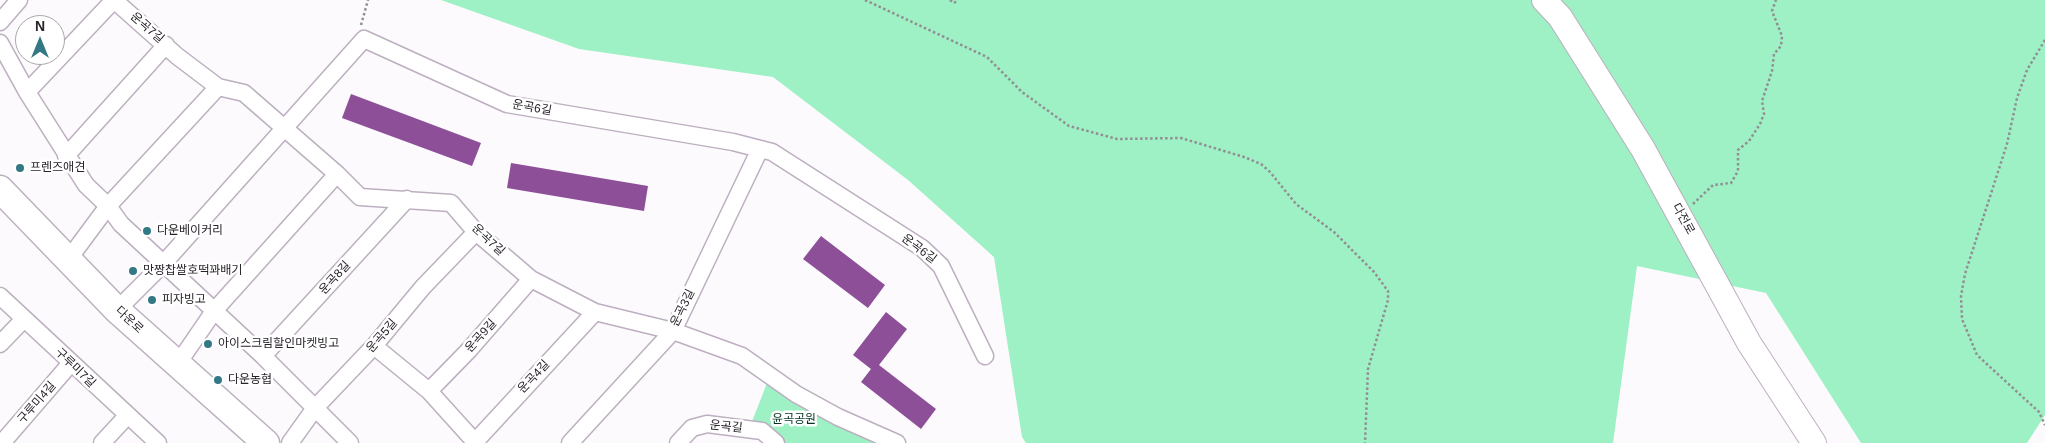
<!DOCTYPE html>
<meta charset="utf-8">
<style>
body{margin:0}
#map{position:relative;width:2045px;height:443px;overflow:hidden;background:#fcfafd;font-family:Arial,sans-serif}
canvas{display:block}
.north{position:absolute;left:15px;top:15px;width:50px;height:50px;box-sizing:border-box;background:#fff;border:1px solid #a9a7a9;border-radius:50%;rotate:0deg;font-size:14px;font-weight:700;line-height:20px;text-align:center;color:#282229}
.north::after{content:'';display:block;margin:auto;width:18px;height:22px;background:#327885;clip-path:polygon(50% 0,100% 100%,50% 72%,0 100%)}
</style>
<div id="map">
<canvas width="2045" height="443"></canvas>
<div class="north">N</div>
</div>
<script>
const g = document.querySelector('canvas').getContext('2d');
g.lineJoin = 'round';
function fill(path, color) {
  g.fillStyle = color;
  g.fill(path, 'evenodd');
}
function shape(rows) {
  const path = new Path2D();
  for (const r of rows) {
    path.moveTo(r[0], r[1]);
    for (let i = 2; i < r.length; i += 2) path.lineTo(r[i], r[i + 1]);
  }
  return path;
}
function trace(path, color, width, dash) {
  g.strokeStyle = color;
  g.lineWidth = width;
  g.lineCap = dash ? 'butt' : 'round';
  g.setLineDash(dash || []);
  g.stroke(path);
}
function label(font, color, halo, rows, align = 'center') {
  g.font = font + ' Arial,"Noto Sans KR",sans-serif';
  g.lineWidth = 5;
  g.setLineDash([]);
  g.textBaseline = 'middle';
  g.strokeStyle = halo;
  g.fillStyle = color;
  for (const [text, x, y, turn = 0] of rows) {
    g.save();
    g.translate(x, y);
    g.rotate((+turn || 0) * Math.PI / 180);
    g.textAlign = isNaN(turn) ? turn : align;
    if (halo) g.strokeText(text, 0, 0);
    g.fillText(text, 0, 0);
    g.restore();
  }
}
const green = shape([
 [441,0,2045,0,2045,415,2027,443,1861,443,1766,293,1637,266,1613,443,1026,443,1022,437,994,257,908,180,773,77,579,49],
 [769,378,893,443,785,443,773,432,751,424]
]);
const building = shape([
 [351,94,481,143,472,166,342,118],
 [511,163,648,186,644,211,507,188],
 [821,236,885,285,868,308,803,259],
 [886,312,907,329,879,365,936,409,921,429,861,382,871,369,853,355]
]);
const path = shape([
 [865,0,987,57,1022,92,1069,126,1117,139,1181,138,1244,157,1261,164,1270,172,1296,204,1334,232,1374,272,1388,291,1388,300,1368,369,1365,443],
 [950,0,954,3,958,0],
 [361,25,368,0],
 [2045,40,2027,70,2017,98,2007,144,1965,274,1961,296,1962,319,1977,355,2039,412,2045,425],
 [1693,204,1713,185,1731,183,1738,171,1738,150,1749,141,1760,124,1764,114,1762,101,1772,71,1774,54,1781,46,1782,36,1772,11,1776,0]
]);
const street = shape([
 [114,0,177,56,218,87,244,93,337,174,360,197,451,203,476,232,531,279,595,312,673,331,742,356,796,394,838,417,897,443],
 [0,22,19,0],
 [0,43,27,92,86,185,108,206,121,224,263,356,350,443],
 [27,92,114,0],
 [66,156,166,45],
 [68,260,108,206,218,87],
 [0,296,158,443],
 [117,310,163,264,364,39,507,104,733,142,772,152,922,248,941,266,985,356],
 [0,344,24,319],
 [374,346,429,391,476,443],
 [263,356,407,199],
 [177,365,214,311,337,174],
 [429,391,469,350,531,279],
 [2,443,71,363],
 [102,443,127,416],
 [290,443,315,408,374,346,423,287,476,232],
 [474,443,595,312],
 [570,443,673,331,760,149],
 [678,443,692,428,707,424,762,431,776,443]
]);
const secondary = shape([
 [1544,0,1560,17,1643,149,1749,343,1814,443]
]);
const primary = shape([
 [0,189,117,310,266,443]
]);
const markers = [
 [20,168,5,"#327885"],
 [147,231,5,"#327885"],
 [133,271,5,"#327885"],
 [152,300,5,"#327885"],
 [208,344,5,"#327885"],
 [218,380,5,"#327885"]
];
const streetNames = [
 ["운곡7길",147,28,41],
 ["운곡6길",532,108,10],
 ["다전로",1683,219,61],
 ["운곡7길",488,240,43],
 ["운곡6길",919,249,37],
 ["운곡8길",335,278,-48],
 ["운곡3길",683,308,-64],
 ["다운로",129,320,43],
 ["운곡5길",382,336,-49],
 ["운곡9길",481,336,-48],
 ["구루미7길",75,368,44],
 ["운곡4길",534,377,-47],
 ["구루미4길",37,403,-49],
 ["운곡길",726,427,6]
];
const poiNames = [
 ["프렌즈애견",30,168],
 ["다운베이커리",157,231],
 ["맛짱찹쌀호떡꽈배기",143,271],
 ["피자빙고",162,300],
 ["아이스크림할인마켓빙고",218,344],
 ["다운농협",228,380]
];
const parkNames = [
 ["윤곡공원",794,420]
];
fill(green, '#9df1c4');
fill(building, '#8c4f98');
trace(street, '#bdafc0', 19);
trace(secondary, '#bdafc0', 26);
trace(primary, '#bdafc0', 29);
trace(path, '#928e93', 2.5, [2.5, 2.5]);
trace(street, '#fff', 16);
trace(secondary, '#fff', 24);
trace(primary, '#fff', 26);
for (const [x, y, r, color] of markers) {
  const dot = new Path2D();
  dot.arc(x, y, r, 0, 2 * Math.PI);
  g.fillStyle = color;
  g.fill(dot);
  trace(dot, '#fff', 2);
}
label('12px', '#282229', '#fff', streetNames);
label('12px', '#282229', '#fff', poiNames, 'left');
label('12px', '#043622', '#fff', parkNames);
</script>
